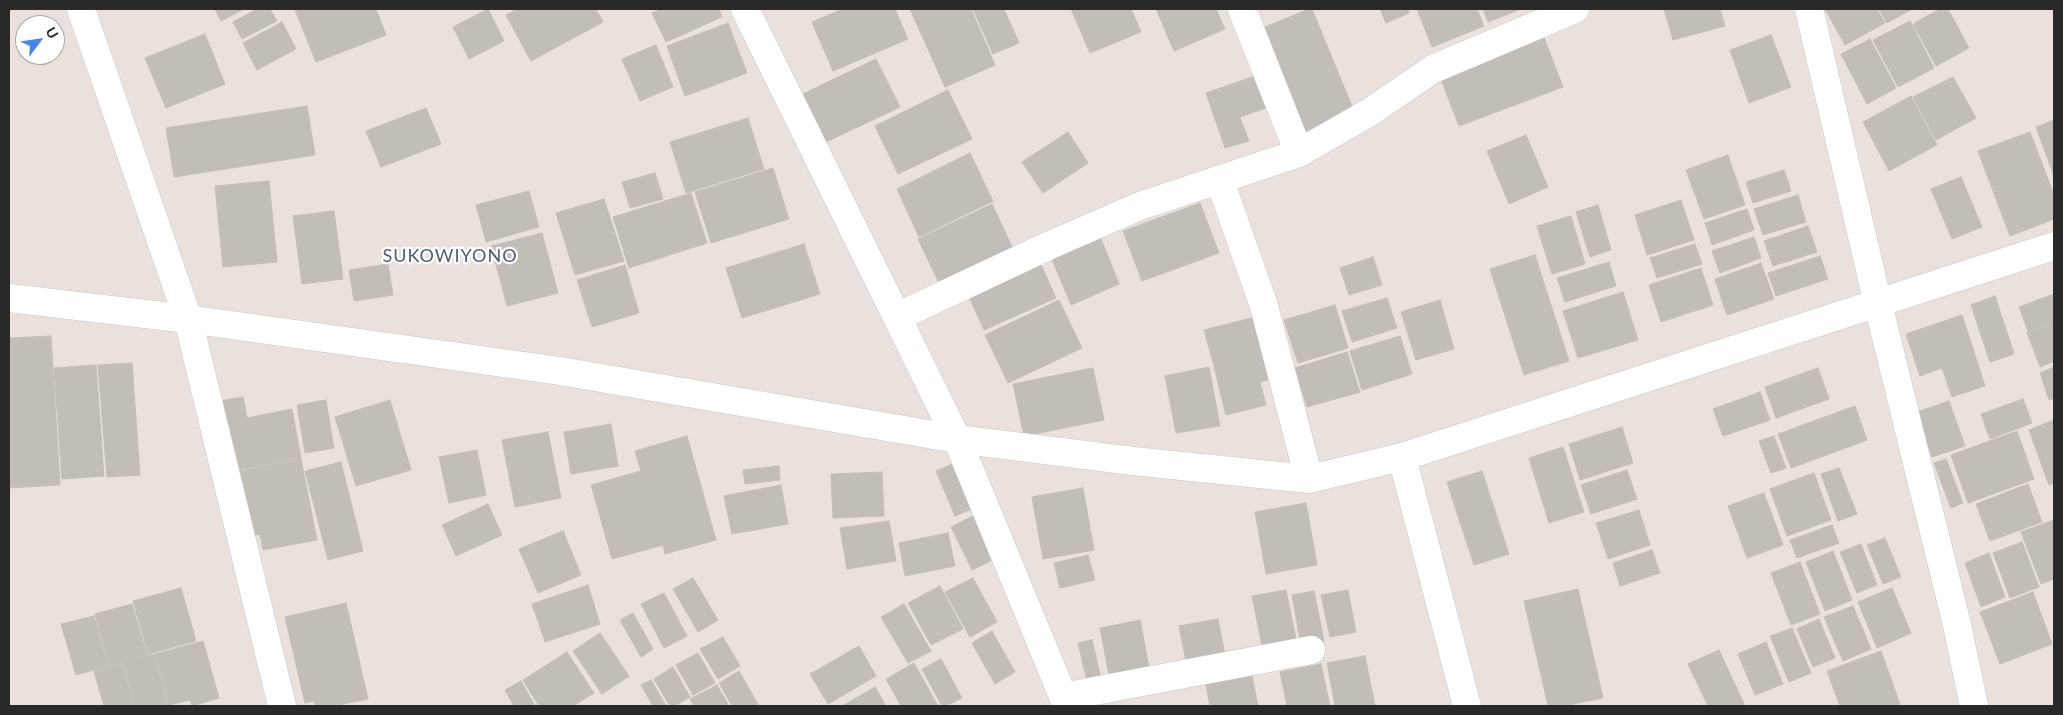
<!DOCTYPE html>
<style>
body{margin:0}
#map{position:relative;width:2063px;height:715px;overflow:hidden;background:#eae1dc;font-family:Lato,sans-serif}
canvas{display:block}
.frame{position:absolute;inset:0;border:10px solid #292929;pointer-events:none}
.north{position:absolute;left:15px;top:15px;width:50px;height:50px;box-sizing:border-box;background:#fff;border:1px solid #a9a9a9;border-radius:50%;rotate:59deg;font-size:14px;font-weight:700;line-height:20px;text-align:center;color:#292929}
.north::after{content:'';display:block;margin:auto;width:18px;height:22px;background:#4986ea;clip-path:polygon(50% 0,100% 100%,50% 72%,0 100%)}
</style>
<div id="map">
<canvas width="2063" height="715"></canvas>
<div class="frame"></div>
<div class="north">U</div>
</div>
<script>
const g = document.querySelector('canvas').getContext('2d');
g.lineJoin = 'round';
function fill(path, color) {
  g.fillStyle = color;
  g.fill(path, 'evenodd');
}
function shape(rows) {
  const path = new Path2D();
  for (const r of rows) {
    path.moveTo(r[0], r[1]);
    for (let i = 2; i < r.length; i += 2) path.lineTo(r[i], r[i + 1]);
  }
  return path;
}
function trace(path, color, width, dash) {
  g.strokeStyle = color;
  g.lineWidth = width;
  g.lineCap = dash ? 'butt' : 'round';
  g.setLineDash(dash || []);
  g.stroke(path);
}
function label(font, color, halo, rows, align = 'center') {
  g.font = font + ' Lato,sans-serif';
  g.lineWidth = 4.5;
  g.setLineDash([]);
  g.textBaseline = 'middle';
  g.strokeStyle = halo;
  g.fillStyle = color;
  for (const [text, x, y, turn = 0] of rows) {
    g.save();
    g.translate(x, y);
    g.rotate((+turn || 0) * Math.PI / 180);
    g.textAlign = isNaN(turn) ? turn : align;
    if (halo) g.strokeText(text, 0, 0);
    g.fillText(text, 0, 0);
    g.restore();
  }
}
const building = shape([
 [215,9,244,9,221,21,215,9],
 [257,9,270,9,277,21,242,39,233,22,257,9],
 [299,9,376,9,386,35,316,62,295,10,299,9],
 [488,9,504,41,469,59,453,27,488,9],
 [517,9,596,9,603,22,531,61,506,15,517,9],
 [662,9,719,9,722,17,666,42,652,13,662,9],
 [843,9,895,9,908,39,833,71,812,22,843,9],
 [910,9,971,9,995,65,945,87,910,9],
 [973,9,1004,9,1019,43,993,54,973,9],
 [1071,9,1131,9,1141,32,1090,53,1071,9],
 [1156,9,1216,9,1225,29,1174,51,1156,9],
 [1309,9,1312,9,1354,111,1303,132,1260,29,1309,9],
 [1380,9,1408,9,1409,13,1386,23,1380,9],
 [1417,9,1477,9,1484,26,1432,47,1417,9],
 [1483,9,1521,9,1488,22,1483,9],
 [1664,9,1720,9,1725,26,1673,40,1664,9],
 [1825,9,1877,9,1885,23,1845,45,1825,9],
 [1879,9,1912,9,1887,23,1879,9],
 [1940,9,1948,9,1969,48,1936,66,1913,24,1940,9],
 [1910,21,1934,68,1898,87,1873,40,1910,21],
 [282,22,296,49,257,70,243,43,282,22],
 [728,23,747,73,685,96,667,46,728,23],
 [205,34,225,84,166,108,145,58,205,34],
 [1543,35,1563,87,1459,126,1439,74,1543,35],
 [1771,35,1791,87,1749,103,1730,50,1771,35],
 [1870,39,1896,88,1867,104,1841,54,1870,39],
 [656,45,673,87,640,101,622,59,656,45],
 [876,59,900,107,826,142,803,94,876,59],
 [1258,75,1269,107,1240,117,1249,141,1225,148,1206,93,1258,75],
 [1953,77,1976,118,1936,140,1913,97,1953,77],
 [948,90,972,139,898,174,875,126,948,90],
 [1911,96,1937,145,1889,171,1863,122,1911,96],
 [307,106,315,155,174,177,166,128,307,106],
 [426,108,441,144,381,167,366,131,426,108],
 [748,118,764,169,686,193,670,142,748,118],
 [2054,120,2054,176,2036,127,2054,120],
 [1068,132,1088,163,1043,193,1022,162,1068,132],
 [2030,132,2054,195,2054,219,2010,236,1978,151,2030,132],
 [1526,135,1548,187,1509,204,1487,151,1526,135],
 [970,153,993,201,919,237,897,189,970,153],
 [1728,155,1745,205,1704,219,1686,170,1728,155],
 [773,168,789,219,711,243,695,192,773,168],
 [1784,170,1791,191,1753,203,1746,182,1784,170],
 [655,173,663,199,630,208,622,182,655,173],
 [1961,177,1982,227,1952,239,1931,189,1961,177],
 [269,181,277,262,223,267,215,186,269,181],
 [529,191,539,227,486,242,476,205,529,191],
 [691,193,707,243,629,268,613,217,691,193],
 [1798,195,1806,222,1763,235,1754,209,1798,195],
 [604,199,624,261,575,275,556,213,604,199],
 [1681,200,1694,240,1647,255,1635,215,1681,200],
 [1200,203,1219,253,1142,281,1123,231,1200,203],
 [992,204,1015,253,941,287,918,239,992,204],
 [1598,205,1611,250,1590,257,1576,212,1598,205],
 [1747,209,1754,230,1712,245,1705,223,1747,209],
 [334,211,343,279,302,284,293,216,334,211],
 [1571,216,1585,264,1552,274,1537,226,1571,216],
 [1808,226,1817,252,1773,266,1764,241,1808,226],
 [1098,231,1119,284,1071,305,1049,252,1098,231],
 [542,233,558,293,507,306,491,246,542,233],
 [1754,237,1761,258,1720,273,1712,251,1754,237],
 [804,244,820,294,742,318,726,268,804,244],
 [1695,244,1702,264,1657,278,1650,258,1695,244],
 [1535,255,1569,361,1524,375,1490,269,1535,255],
 [1820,256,1828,279,1776,296,1768,273,1820,256],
 [1373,257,1382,285,1349,295,1340,268,1373,257],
 [1038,258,1056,298,984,330,966,290,1038,258],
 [1609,262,1616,286,1565,302,1557,278,1609,262],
 [1761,263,1774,299,1727,315,1715,279,1761,263],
 [388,264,393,295,354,301,349,270,388,264],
 [625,265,639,313,592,327,577,280,625,265],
 [1701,268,1713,305,1661,322,1649,285,1701,268],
 [1623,292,1638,340,1578,358,1563,311,1623,292],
 [2054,294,2054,321,2028,331,2019,307,2054,294],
 [1995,296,2014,354,1990,362,1971,305,1995,296],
 [1387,298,1397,328,1352,342,1342,311,1387,298],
 [1059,300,1082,348,1008,383,985,335,1059,300],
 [1440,300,1454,349,1416,360,1401,312,1440,300],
 [1335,305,1348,348,1298,363,1284,320,1335,305],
 [1962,315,1985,386,1952,397,1942,368,1920,376,1906,334,1962,315],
 [1256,317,1265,353,1214,366,1204,330,1256,317],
 [2054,322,2054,361,2040,367,2027,332,2054,322],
 [51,336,60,485,9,488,9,338,51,336],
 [1400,336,1412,374,1362,390,1350,351,1400,336],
 [1347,352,1360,392,1307,407,1295,368,1347,352],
 [1265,353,1272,379,1220,392,1214,366,1265,353],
 [132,363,140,475,107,477,98,365,132,363],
 [96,365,104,476,62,479,54,368,96,365],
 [1209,367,1220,426,1176,433,1165,376,1209,367],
 [2054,367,2054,398,2049,400,2040,373,2054,367],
 [1093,368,1104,420,1024,436,1013,384,1093,368],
 [1818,368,1829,399,1776,418,1765,387,1818,368],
 [1260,382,1266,405,1226,415,1220,392,1260,382],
 [1760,392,1770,420,1723,436,1713,409,1760,392],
 [243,397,247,418,292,409,301,458,228,472,214,402,243,397],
 [2023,399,2032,423,1990,439,1981,414,2023,399],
 [326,400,334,448,305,453,297,405,326,400],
 [390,400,411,470,356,486,335,417,390,400],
 [1949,401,1965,446,1932,457,1917,412,1949,401],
 [1855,406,1867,440,1791,468,1778,434,1855,406],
 [2054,420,2054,483,2049,485,2029,430,2054,420],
 [611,424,618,466,571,474,564,432,611,424],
 [1622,427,1633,463,1580,480,1569,444,1622,427],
 [2017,431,2034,479,1968,503,1951,455,2017,431],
 [548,432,561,498,515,507,502,440,548,432],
 [687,436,716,540,665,554,663,545,612,559,591,485,641,471,635,451,687,436],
 [1774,436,1786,468,1771,473,1759,441,1774,436],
 [1563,447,1584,512,1549,523,1529,458,1563,447],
 [477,450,486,495,449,503,439,457,477,450],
 [301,459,317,540,263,550,260,534,242,538,229,473,301,459],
 [1946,459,1963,503,1951,508,1934,463,1946,459],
 [960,461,979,506,955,516,936,471,960,461],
 [341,462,363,551,328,560,305,471,341,462],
 [779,466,780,480,745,484,743,470,779,466],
 [1839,468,1857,514,1838,521,1821,474,1839,468],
 [1627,470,1637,499,1591,514,1581,485,1627,470],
 [1482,471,1509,554,1474,565,1447,482,1482,471],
 [882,472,884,516,833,518,831,474,882,472],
 [1814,473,1831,520,1787,536,1770,489,1814,473],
 [2028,484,2042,522,1990,541,1976,504,2028,484],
 [781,485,788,524,732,534,724,496,781,485],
 [1083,488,1094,550,1043,559,1032,497,1083,488],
 [1764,493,1783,545,1747,558,1728,506,1764,493],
 [1306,503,1317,565,1266,574,1255,512,1306,503],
 [488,504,502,535,456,556,442,525,488,504],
 [1639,510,1650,545,1608,559,1596,523,1639,510],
 [981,512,1002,555,972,570,951,527,981,512],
 [2054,520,2054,579,2041,584,2021,532,2054,520],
 [889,521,896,561,847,569,840,528,889,521],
 [1832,525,1839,543,1797,558,1790,540,1832,525],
 [563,531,581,575,538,593,519,549,563,531],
 [948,533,955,566,905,576,899,543,948,533],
 [1885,538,1901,577,1883,584,1867,545,1885,538],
 [2022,542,2039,587,2010,598,1993,553,2022,542],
 [1861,544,1877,585,1857,593,1840,552,1861,544],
 [1652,550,1660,573,1620,586,1613,563,1652,550],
 [1833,551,1852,600,1825,611,1806,562,1833,551],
 [1989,553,2005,597,1981,607,1965,563,1989,553],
 [1088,555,1095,580,1060,588,1054,563,1088,555],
 [1800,562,1820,614,1791,625,1771,573,1800,562],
 [693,578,718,620,698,632,673,589,693,578],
 [973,578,997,622,970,637,945,592,973,578],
 [588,585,600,624,545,642,532,604,588,585],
 [940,586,963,629,931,645,908,603,940,586],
 [181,588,196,641,148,654,133,601,181,588],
 [1892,588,1911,633,1877,648,1858,602,1892,588],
 [1578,589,1603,698,1563,706,1548,706,1524,601,1578,589],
 [1286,590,1297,644,1263,651,1252,596,1286,590],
 [1348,590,1356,632,1330,637,1321,595,1348,590],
 [1314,591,1324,641,1301,645,1292,595,1314,591],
 [2033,592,2052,644,2000,664,1980,612,2033,592],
 [664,593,687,636,664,648,641,604,664,593],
 [346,603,368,699,333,706,315,706,314,701,305,703,285,617,346,603],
 [132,604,147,655,109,666,95,614,132,604],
 [904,604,931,651,908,663,881,617,904,604],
 [1853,606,1871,649,1843,661,1824,617,1853,606],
 [633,613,653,649,641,657,620,620,633,613],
 [94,616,108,666,76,675,61,624,94,616],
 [1218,619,1226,660,1187,667,1179,626,1218,619],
 [1819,619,1835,658,1813,667,1797,629,1819,619],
 [1140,620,1150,673,1110,680,1100,628,1140,620],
 [1792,628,1811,673,1789,682,1770,636,1792,628],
 [992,631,1015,672,995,684,972,643,992,631],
 [600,633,629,676,602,694,573,651,600,633],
 [723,637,740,666,718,679,700,649,723,637],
 [1092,640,1102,682,1088,685,1078,643,1092,640],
 [203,641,219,698,192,706,190,700,169,705,155,654,203,641],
 [1766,642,1783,684,1755,695,1738,654,1766,642],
 [859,646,876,676,828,704,810,674,859,646],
 [1719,650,1745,706,1708,706,1688,664,1719,650],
 [1881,651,1900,704,1894,706,1840,706,1827,671,1881,651],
 [567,652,594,693,573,706,539,706,523,680,567,652],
 [698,653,715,683,693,695,676,665,698,653],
 [154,654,168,705,135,706,123,662,154,654],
 [1365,656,1375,706,1335,706,1327,663,1365,656],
 [941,659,962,698,946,706,942,706,922,669,941,659],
 [122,663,134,706,104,706,94,671,122,663],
 [914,663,938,706,901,706,886,679,914,663],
 [1321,664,1330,706,1287,706,1280,672,1321,664],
 [673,667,690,697,675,706,670,706,654,679,673,667],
 [739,671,759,706,732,706,719,683,739,671],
 [1251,671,1258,706,1210,706,1205,680,1251,671],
 [651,680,666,706,653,706,641,685,651,680],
 [521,681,535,706,514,706,505,690,521,681],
 [717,685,729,706,694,706,690,699,717,685],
 [875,687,886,706,842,706,875,687]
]);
const street = shape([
 [81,9,188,319,282,706],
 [745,9,957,439,1067,706],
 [1242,9,1299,153],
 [1809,9,1878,304,1957,625,1974,706],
 [1220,181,1264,306,1309,479],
 [9,298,188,319,560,371,957,439,1133,461,1309,479,1402,457,2054,246],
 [897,317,1050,245,1140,206,1299,153,1370,112,1433,69,1575,9],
 [1402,457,1467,706],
 [1063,697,1311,650]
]);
const quarterNames = [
 ["SUKOWIYONO",450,256]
];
fill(building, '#c3bdb8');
trace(building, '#c5bdb6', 1);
trace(street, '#c4c9d2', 29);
trace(street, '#fff', 28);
g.letterSpacing = '1px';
label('18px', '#4e5c76', '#fff', quarterNames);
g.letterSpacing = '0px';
</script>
